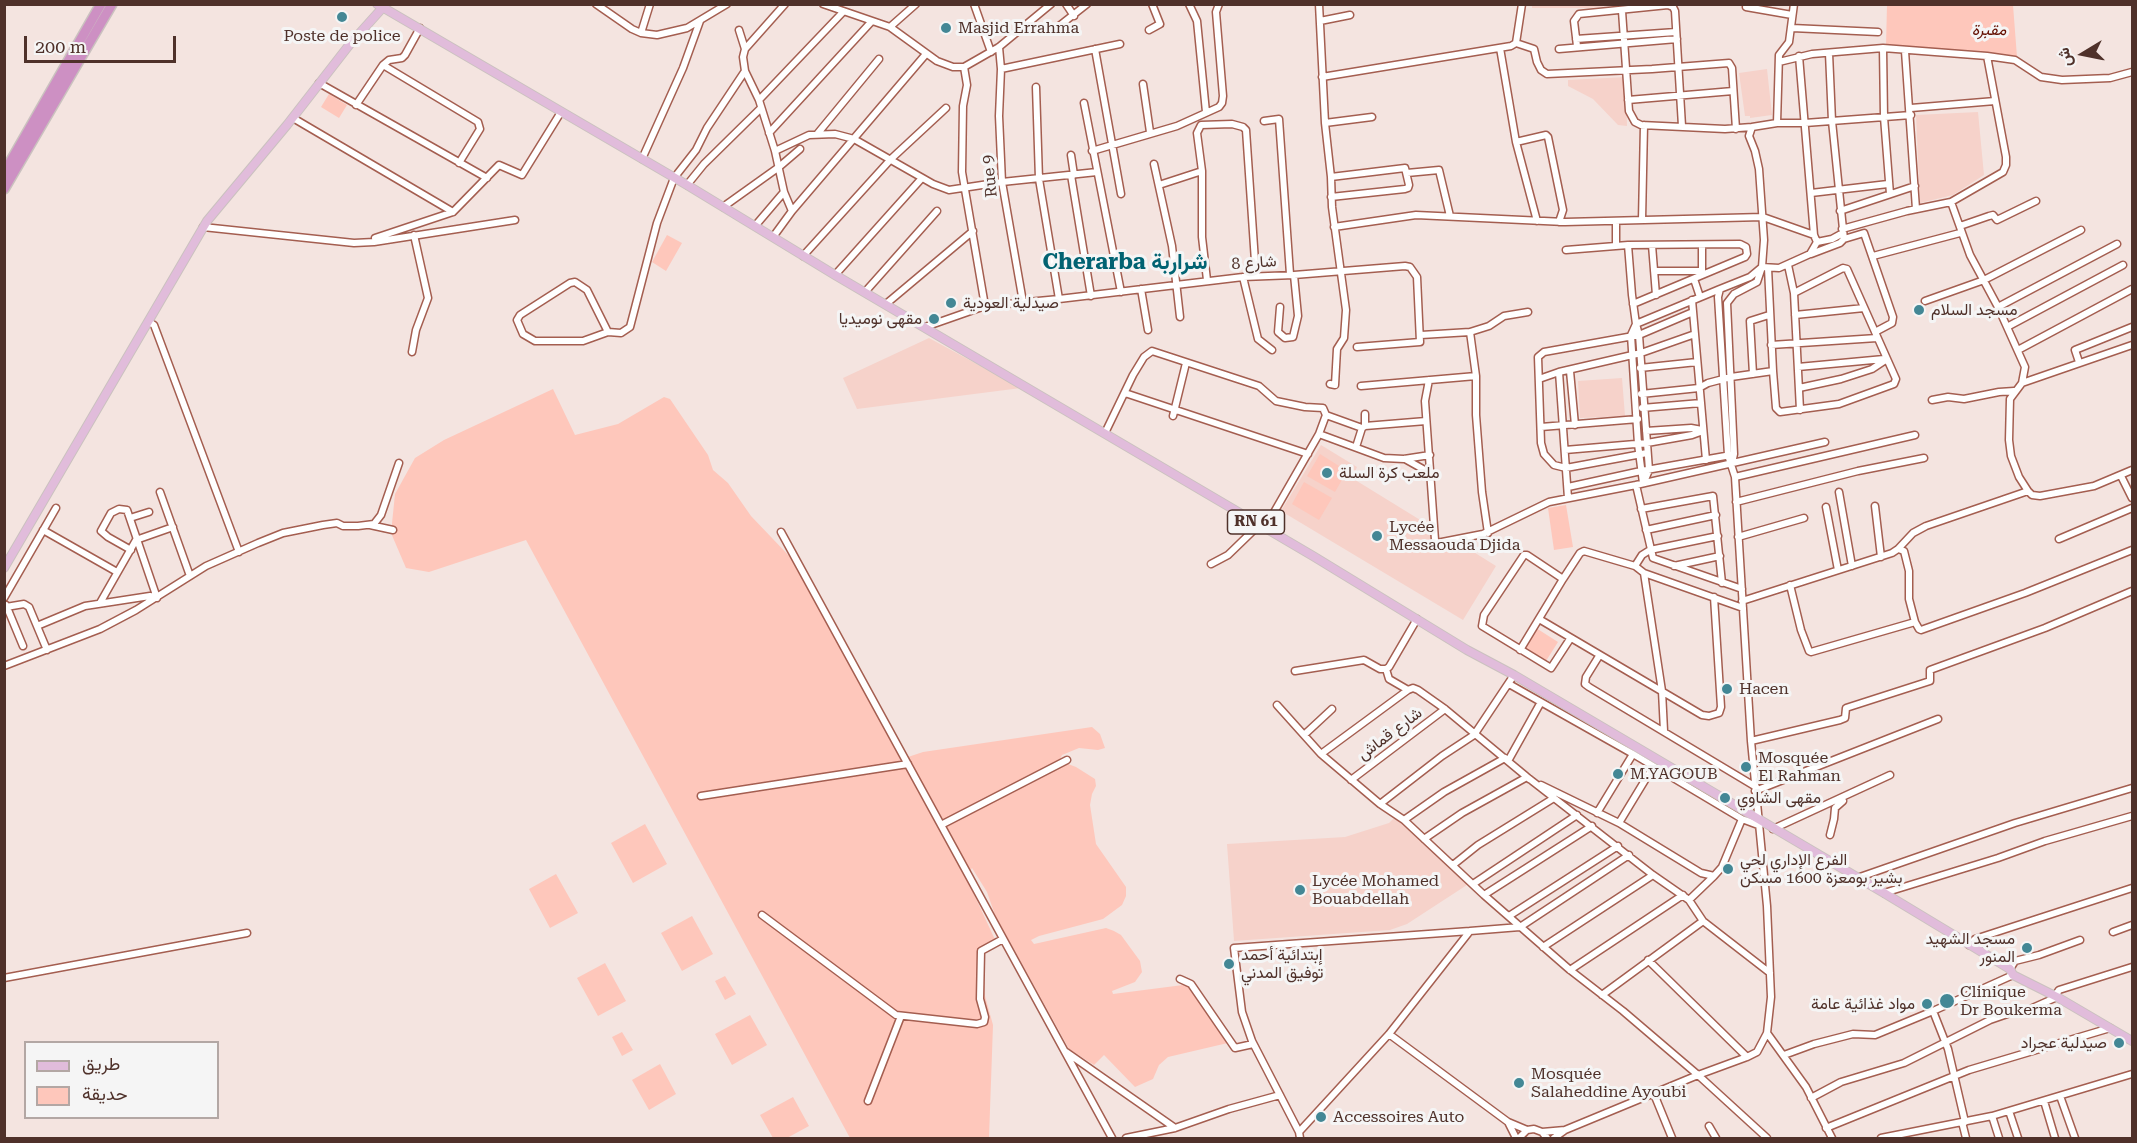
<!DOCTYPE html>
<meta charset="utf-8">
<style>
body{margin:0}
#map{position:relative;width:2137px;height:1143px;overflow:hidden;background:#f4e4e0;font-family:"Roboto Serif",Vazirmatn,serif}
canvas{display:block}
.frame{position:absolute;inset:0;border:6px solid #4f312a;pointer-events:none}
.legend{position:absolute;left:24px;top:1041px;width:195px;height:78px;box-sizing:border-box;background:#f5f5f5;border:2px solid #b3a7a4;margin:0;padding:8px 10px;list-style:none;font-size:18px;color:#4f312a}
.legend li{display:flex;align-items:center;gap:12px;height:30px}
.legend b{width:30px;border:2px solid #b3a7a4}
.north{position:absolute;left:2053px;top:24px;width:60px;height:60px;-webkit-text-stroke:4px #f5f5f5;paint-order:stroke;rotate:260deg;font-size:16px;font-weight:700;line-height:24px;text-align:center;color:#4f312a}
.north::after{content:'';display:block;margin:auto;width:21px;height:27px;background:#4f312a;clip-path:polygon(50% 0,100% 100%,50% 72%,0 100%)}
.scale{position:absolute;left:24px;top:36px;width:152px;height:27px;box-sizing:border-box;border:3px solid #4f312a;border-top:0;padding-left:8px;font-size:18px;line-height:21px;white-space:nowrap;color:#4f312a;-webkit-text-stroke:4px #f5f5f5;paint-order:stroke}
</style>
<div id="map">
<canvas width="2137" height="1143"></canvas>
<div class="frame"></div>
<ul class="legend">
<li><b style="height:8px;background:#e1bcdb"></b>طريق</li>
<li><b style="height:16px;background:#fec7bb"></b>حديقة</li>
</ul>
<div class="north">ش</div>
<div class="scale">200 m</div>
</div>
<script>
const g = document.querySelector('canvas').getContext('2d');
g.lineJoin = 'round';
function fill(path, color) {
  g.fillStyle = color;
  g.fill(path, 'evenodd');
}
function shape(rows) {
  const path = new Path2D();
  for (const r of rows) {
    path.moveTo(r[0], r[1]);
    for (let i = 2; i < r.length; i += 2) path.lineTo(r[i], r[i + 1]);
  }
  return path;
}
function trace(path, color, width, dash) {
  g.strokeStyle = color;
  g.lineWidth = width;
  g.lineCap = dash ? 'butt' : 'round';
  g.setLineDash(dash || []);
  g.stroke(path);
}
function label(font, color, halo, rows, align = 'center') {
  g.font = font + ' "Roboto Serif",Vazirmatn,serif';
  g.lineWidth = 6;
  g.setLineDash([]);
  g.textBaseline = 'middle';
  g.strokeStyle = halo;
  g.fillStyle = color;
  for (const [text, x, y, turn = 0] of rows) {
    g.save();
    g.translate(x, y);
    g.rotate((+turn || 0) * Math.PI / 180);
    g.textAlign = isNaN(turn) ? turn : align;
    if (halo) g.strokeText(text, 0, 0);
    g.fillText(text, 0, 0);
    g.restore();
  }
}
const built = shape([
 [1532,5,1532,4,1621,5,1588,8,1532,8],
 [1767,69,1772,115,1750,118,1750,116,1745,116,1739,73],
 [1626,77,1627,126,1618,125,1593,99,1568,86,1568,80],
 [1978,112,1984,175,1953,195,1920,203,1916,115],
 [929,338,1021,388,857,409,843,378],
 [1622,378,1625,416,1580,418,1578,381],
 [1321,445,1357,467,1352,478,1430,526,1432,546,1438,548,1464,546,1496,566,1463,620,1281,511],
 [1396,816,1470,883,1407,924,1390,930,1234,941,1227,844,1345,837,1389,823]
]);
const green = shape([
 [1887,5,2013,5,2017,57,1886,46],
 [329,94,347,105,339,118,321,107],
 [667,235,682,243,666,271,652,262],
 [553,389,575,435,618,424,664,397,670,399,708,455,713,470,728,483,751,516,793,560,902,759,923,752,1092,727,1100,734,1105,748,1098,750,1079,748,1062,755,1058,763,1059,768,1068,764,1076,767,1095,779,1096,786,1092,794,1090,805,1096,844,1126,887,1126,896,1122,905,1103,919,1039,936,1031,940,1034,944,1106,928,1114,931,1121,935,1140,961,1142,972,1135,982,1112,991,1113,994,1183,985,1195,987,1232,1042,1168,1057,1159,1065,1153,1079,1135,1087,1104,1055,1094,1065,1069,1049,995,915,987,892,972,868,966,877,997,944,984,950,985,996,993,1025,989,1138,850,1138,526,540,429,572,406,568,391,533,395,494,415,458,444,440],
 [1320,454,1347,471,1335,492,1307,476],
 [1304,482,1332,498,1319,520,1292,504],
 [1566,505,1573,547,1554,550,1548,508],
 [1536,628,1558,642,1546,661,1524,647],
 [645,824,667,864,633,883,611,843],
 [556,874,578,913,550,928,529,889],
 [692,916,713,954,682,971,661,933],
 [605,963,626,1001,598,1016,577,978],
 [725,976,736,994,725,1000,715,981],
 [750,1015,767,1045,732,1065,715,1034],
 [622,1032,633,1050,622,1056,612,1037],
 [660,1064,676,1094,649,1110,632,1080],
 [793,1097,809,1126,787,1138,773,1138,760,1115]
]);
const minor = shape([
 [596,4,632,29,641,33,657,35,687,28,727,4],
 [823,4,890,27,937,61,953,67,964,67,999,47,1051,4],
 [974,4,991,52],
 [1066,4,1074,16],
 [1189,4,1197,21,1206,112],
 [1319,4,1325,123,1331,177,1332,207,1346,310,1344,338,1337,349,1335,385,1330,384],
 [1746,7,1792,15],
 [1622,11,1629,111,1635,122,1641,125,1725,129,1752,127],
 [1320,21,1350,15],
 [890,27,916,4],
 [1792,28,1878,32],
 [739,30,745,49],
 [1054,30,1087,4],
 [1149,30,1160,24,1152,4],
 [641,33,650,4],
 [1576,39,1676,32],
 [1516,43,1534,49,1537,62,1541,70,1547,74,1652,69,1729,63,1732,68,1736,129],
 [1577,46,1574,21,1579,14,1668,5,1673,7,1675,11,1682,126],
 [999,47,1001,69,999,116,1002,182,1023,302],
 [1500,48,1516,142,1537,221],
 [1883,48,1884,117,1890,194],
 [1095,49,1121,194],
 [1559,49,1677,39],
 [1905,51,1916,209],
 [1829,53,1832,121,1844,239],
 [1799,56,1814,235],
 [1987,56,2015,60,2041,77,2062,80,2110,78,2132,72],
 [1779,62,1812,54,1883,48,1987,56,2006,157,2006,165,2003,172,1951,202,1907,211,1842,229],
 [383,65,478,122,480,129,459,163],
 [964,67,967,85,963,106,962,172,985,306],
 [1001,69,1120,44],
 [1322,77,1511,46,1516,43,1522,4],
 [319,83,487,178],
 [1143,84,1150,132],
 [1036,87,1039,179,1059,299],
 [759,100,843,12],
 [1628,100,1733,91],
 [1084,103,1121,292],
 [356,105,383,65,389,60,402,58,405,55,420,28],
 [1911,108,1995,101],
 [293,118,453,212],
 [1264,121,1279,119,1290,274],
 [1325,123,1372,117],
 [1777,123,1805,123,1911,115],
 [769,133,872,21],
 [818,133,879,59],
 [1516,142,1546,135,1548,137,1563,210,1559,222],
 [775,151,809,135,835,134,854,139,933,184,949,190,1002,182,1097,172],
 [1092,151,1177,126,1219,107,1222,103,1223,96,1216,12,1219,4],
 [1071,155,1074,175],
 [642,159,683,68,700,21],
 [1154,164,1172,246,1180,317],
 [1407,173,1439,170,1450,216],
 [1071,175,1091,296],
 [1331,177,1405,168,1409,185,1408,188,1405,189,1331,197],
 [687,185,704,164,760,109],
 [1159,185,1202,171],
 [1811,193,1888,184],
 [1951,202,1970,255,1998,307,2025,367,2022,383,2010,399,2009,440,2011,456,2019,477,2028,491,2032,495,2040,496,2094,486,2132,470],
 [723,207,779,167,800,149],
 [792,211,926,54],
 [1840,211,1915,186],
 [1642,220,1644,125],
 [755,226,784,192],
 [1960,226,1989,216,1993,215,1997,220,2036,201],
 [203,227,354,243,374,242,515,220],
 [1334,227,1416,215,1565,222,1763,217,1814,235,1817,242,1832,239,1843,233],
 [773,237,792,211,784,192,775,151,759,100,745,71,743,57,745,49,785,4],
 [375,238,453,212,499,165,522,175,561,112],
 [1628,245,1632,295,1636,324,1639,335,1649,470,1644,482],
 [1652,245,1656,295],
 [1616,246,1616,221],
 [1566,250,1628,245,1740,244,1746,247,1747,254,1745,257,1633,304],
 [1811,254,1840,243,1844,239,1864,233,1893,317,1892,323,1875,332],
 [803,256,891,159,946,108],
 [1873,256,1960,233],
 [1788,265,1794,293,1800,410],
 [1768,268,1773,371,1776,408,1780,412,1839,404,1894,384,1896,379,1847,269,1843,268,1794,293],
 [1654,271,1702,271],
 [1702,272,1702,245],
 [835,275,922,178],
 [1243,277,1258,339,1272,350],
 [1694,279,1700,297],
 [1207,280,1202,237,1202,171,1197,133,1201,125,1232,124,1243,127,1246,130,1256,276],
 [1141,289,1148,330],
 [865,292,937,211],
 [1692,300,1706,460],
 [1925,301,1984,280,2081,230],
 [886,304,973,231],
 [1280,307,1278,332,1285,338,1293,337,1298,316,1294,275],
 [1998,307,2117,244],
 [1795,315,1864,308],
 [149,322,154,325,239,552],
 [925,327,985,306,1059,299,1243,277,1294,275,1405,266,1410,267,1417,277,1420,342,1357,347],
 [2007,327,2123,265],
 [608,332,587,290,575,282,570,283,520,315,517,320,523,334,535,341,583,341,608,332,621,333,630,327,657,223,674,178,696,150,707,128,745,71],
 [1470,332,1476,376,1476,415,1482,492,1488,533],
 [1421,335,1470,332,1489,326,1504,316,1528,312],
 [1771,345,1877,338],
 [2018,350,2132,289],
 [412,352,416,330,428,298,414,235],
 [2079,362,2075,350,2132,327],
 [1798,367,1884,359],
 [1640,368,1697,362],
 [1570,371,1575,425],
 [1559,372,1568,498],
 [1753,374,1750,321,1769,315],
 [1539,379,1559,372,1641,353,1695,334],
 [1429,380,1425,401,1435,540,1437,543,1483,534,1549,502,1636,485,1825,442],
 [2022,383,2132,345],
 [1361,386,1476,376],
 [1799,388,1841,379,1872,369,1887,359],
 [1125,393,1308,454],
 [1641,394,1699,388,1708,383,1731,377,1773,371],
 [1932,400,1948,397,1964,399,1999,392,2014,391],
 [1642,408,1701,403],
 [1326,415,1362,428],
 [1173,416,1186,363],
 [1365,426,1365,414],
 [1541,427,1638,419],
 [1646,431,1691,428,1702,430],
 [1105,433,1133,375,1144,357,1152,351,1259,386,1276,401,1305,407,1323,408,1326,415,1319,434,1265,528],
 [1319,434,1384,458,1404,459,1430,455],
 [1356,447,1362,428,1365,426,1426,421],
 [1565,450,1647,443,1692,435,1703,431],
 [1647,453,1566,468,1554,465,1544,454,1541,443,1538,357,1544,352,1639,335,1693,312],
 [1405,459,1430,473],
 [1732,463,1734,454,1727,303,1734,294,1757,282,1762,267,1764,240,1759,169,1755,151,1749,136,1752,127,1777,123,1779,55,1789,42,1794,4],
 [2121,476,2132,498],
 [1735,477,1915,435],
 [1643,483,1638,444,1631,335,1636,324,1720,289],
 [1636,485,1653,558,1742,589],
 [1568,487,1641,471,1731,455],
 [160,492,190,576],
 [1839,492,1852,566],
 [1736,502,1858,471,1924,458],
 [1875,506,1881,557],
 [1826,507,1838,570],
 [1641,509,1713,496,1722,583],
 [130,518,149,512],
 [370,525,393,530],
 [43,530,117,572],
 [1646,530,1716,515],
 [781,532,1112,1138],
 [1738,537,1804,518],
 [2059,539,2132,508],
 [1898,549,1904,551,1909,571,1909,599,1915,622,1919,629,1921,630,2025,593,2132,550],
 [1211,564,1228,555,1260,524],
 [1635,566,1642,555,1650,550,1718,536],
 [1674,566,1720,556],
 [1644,573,1662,691,1664,731],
 [1563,579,1527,555,1524,555,1484,615,1482,626,1551,668,1570,639],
 [1790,585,1801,630,1809,651,1811,652,1915,622],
 [4,598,56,508],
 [1742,601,1892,553,1898,549,1913,533,1926,526,2028,491],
 [100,603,136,540,173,527],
 [6,605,23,646],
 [6,607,24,604,29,607,47,650],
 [1539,619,1702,715,1709,716,1719,713,1721,707,1714,597],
 [37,626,85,606,150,596,157,598,127,510,119,509,111,513,101,531,108,537,131,550],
 [1520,650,1563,579,1580,553,1584,551,1635,566,1644,573,1743,608],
 [1599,656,1586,677,1585,684,1589,687,1756,787],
 [4,666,100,629,136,610,206,566,258,543,283,533,323,525,337,523,343,526,358,526,374,524,381,515,399,463],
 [1386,669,1389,679,1408,690],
 [1295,671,1364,660,1380,669,1386,669,1389,667,1417,619],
 [1509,684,1633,754,1742,819,1758,825],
 [1277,705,1321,754,1380,804,1404,820,1484,895,1570,970,1623,1011,1698,1075,1767,1138],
 [1304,735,1332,709],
 [1751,741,1840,720,1845,718,1846,708,1930,681,1930,670,2045,628,2132,591],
 [1321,754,1408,690,1413,688,1418,690,1445,709,1527,777,1653,875,1689,900,1703,921,1770,973],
 [1508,761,1541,702],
 [1351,780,1445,709],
 [1541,785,1619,823,1701,873,1714,876,1722,867,1742,819],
 [1755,791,1938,719],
 [701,796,908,764],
 [1380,804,1442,756,1474,735,1514,675],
 [1597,813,1633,754],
 [1404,820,1444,792,1505,758],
 [1619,823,1653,767],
 [941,825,1067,760],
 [1773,829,1890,775],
 [1830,835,1834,819,1835,808,1843,801],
 [1424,839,1462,813,1527,777,1529,779],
 [1453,865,1478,845,1554,798],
 [1857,878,2015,823,2132,788],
 [1473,884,1577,815],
 [1884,893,1998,858,2045,841,2132,816],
 [1484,895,1592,826],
 [1689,900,1714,876],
 [762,915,896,1015,977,1024,984,1022,985,1017,980,999,981,951,1003,939],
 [1509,916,1618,846],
 [2113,932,2132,925],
 [1969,945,1975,939,2132,888],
 [1543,947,1653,875],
 [1648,960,1747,1057],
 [2010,969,2015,961,2039,955,2080,940],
 [1570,970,1683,895],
 [4,978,247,933],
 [1180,979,1191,984,1235,1048,1253,1044],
 [1602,995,1703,921],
 [2055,996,2059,990,2132,967],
 [1933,1011,1948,1049,1965,1122],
 [1767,1033,1806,1087,1832,1138],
 [1389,1034,1508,1122,1527,1130],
 [1066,1052,1175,1128],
 [1784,1055,1814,1044,1853,1034,1875,1035,1933,1011,2013,975],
 [1654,1094,1672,1138],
 [2060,1096,2075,1138],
 [1811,1098,1841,1082,1904,1063,1990,1020,2016,1011,2030,1009,2057,997],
 [868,1101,901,1016],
 [2044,1101,2055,1138],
 [2009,1111,2018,1138],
 [1992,1116,1999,1138],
 [1508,1122,1516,1138],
 [1962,1122,1966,1138],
 [1709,1126,1716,1138],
 [1826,1128,1969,1070,2110,1028],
 [1299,1132,1252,1041,1242,1012,1234,948,1470,931],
 [1542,1132,1565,1130],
 [1126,1138,1175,1128,1229,1109,1280,1095],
 [1300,1138,1299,1132,1389,1034,1470,931,1520,927,1629,855],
 [1519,1138,1527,1130,1534,1129,1542,1132,1547,1138],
 [1554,1138,1565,1130,1698,1075,1747,1057,1757,1052,1767,1033,1771,997,1767,906,1751,741,1735,477,1728,455,1718,297,1720,289,1750,277,1762,267,1779,268,1810,254,1817,242],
 [1881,1138,1992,1116,2132,1074]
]);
const major = shape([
 [377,4,687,185,835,275,1313,556,1467,650,1514,675,1884,893,2010,969,2013,975,2057,997,2132,1041],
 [4,568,207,221,287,125,350,44,385,5]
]);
const highway = shape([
 [4,173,101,4],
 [4,189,112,4]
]);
const markers = [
 [342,17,6,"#438795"],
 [946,28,6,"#438795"],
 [951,303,6,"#438795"],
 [1919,310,6,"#438795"],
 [934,319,6,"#438795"],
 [1327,473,6,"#438795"],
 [1377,536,6,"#438795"],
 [1727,689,6,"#438795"],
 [1746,767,6,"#438795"],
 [1618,774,6,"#438795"],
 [1725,798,6,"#438795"],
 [1728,869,6,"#438795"],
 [1300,890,6,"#438795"],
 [2027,948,6,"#438795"],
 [1229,964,6,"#438795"],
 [1947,1001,8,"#438795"],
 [1927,1004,6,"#438795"],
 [2119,1043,6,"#438795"],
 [1519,1083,6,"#438795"],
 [1321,1117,6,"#438795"]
];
const shields = [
 [1256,522,57]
];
const shieldNames = [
 ["RN 61",1256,522]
];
const poiNames = [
 ["Masjid Errahma",958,28],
 ["Poste de police",342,36,"center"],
 ["صيدلية العودية",963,303],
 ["مسجد السلام",1931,310],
 ["مقهى نوميديا",922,319,"right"],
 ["ملعب كرة السلة",1339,473],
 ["Lycée",1389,527],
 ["Messaouda Djida",1389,545],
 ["Hacen",1739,689],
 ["Mosquée",1758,758],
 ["El Rahman",1758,776],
 ["M.YAGOUB",1630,774],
 ["مقهى الشاوي",1737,798],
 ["الفرع الإداري لحي",1740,860],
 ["بشير بومعزة 1600 مسكن",1740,878],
 ["Lycée Mohamed",1312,881],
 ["Bouabdellah",1312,899],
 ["مسجد الشهيد",2015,939,"right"],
 ["المنور",2015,957,"right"],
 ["إبتدائية أحمد",1241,955],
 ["توفيق المدني",1241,973],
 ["Clinique",1960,992],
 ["Dr Boukerma",1960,1010],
 ["مواد غذائية عامة",1915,1004,"right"],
 ["صيدلية عجراد",2107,1043,"right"],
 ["Mosquée",1531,1074],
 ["Salaheddine Ayoubi",1531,1092],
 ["Accessoires Auto",1333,1117]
];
const parkNames = [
 ["مقبرة",1989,30]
];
const streetNames = [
 ["Rue 9",990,176,-96],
 ["شارع 8",1254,263,-4],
 ["شارع قماش",1390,734,-37]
];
const districtNames = [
 ["Cherarba شراربة",1125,263]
];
fill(built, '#f6d2ca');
fill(green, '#fec7bb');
trace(minor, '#a45e50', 9);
trace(major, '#cac1bf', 10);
trace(highway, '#cac1bf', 12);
trace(minor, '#fff', 6);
trace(major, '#e1bcdb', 8);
trace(highway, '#cd90c3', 9);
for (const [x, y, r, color] of markers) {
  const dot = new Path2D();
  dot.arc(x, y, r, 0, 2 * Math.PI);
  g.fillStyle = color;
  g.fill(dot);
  trace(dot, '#f5f5f5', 2);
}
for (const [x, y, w] of shields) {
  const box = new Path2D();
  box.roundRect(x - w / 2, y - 12, w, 24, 4.5);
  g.fillStyle = '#f5f5f5';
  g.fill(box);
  trace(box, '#4f312a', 1.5);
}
label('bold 15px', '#4f312a', null, shieldNames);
label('16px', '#4f312a', '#f5f5f5', poiNames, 'left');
label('italic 16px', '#641002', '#f5f5f5', parkNames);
label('16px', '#4f312a', '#f5f5f5', streetNames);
label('bold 22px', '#016372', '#f5f5f5', districtNames);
</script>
